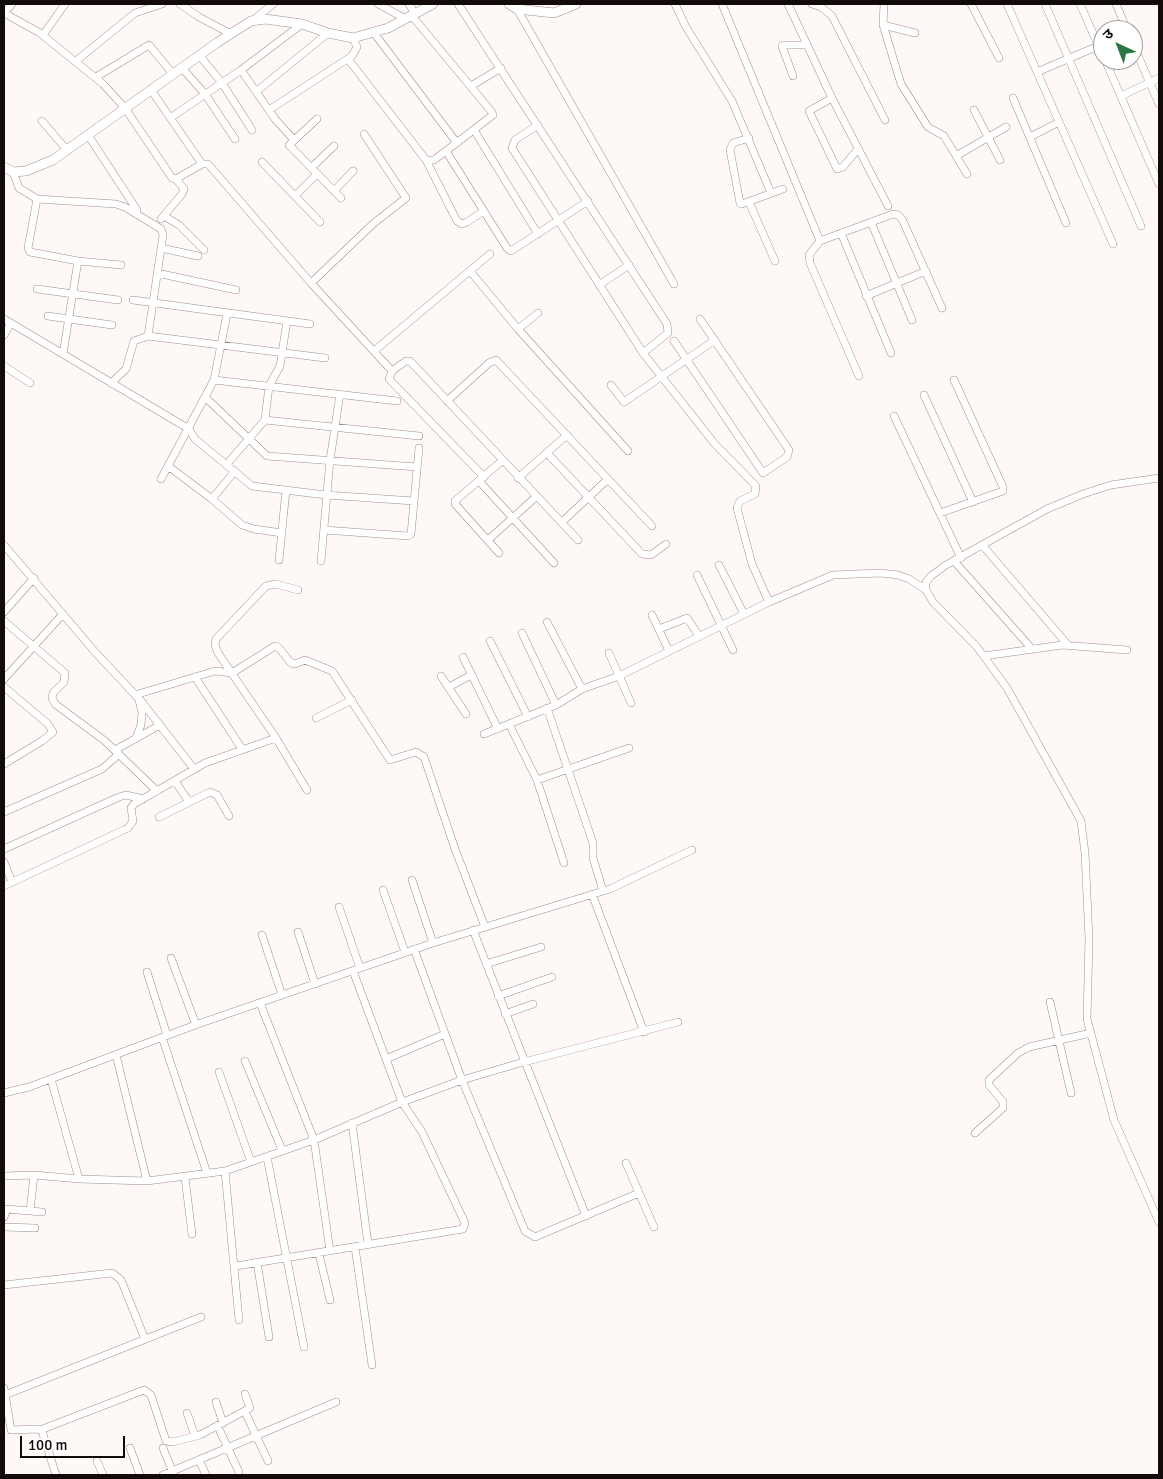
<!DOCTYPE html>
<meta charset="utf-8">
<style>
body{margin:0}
#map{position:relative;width:1163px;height:1479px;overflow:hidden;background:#fef9f7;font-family:Signika,"Noto Sans Devanagari",sans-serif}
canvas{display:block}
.frame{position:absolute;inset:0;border:5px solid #120b09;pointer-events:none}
.north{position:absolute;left:1093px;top:20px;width:50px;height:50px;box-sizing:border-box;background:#fff;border:1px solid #a09d9d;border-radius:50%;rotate:317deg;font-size:14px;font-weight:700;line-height:20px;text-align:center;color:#120b09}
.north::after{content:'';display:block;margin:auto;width:18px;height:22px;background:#2a7746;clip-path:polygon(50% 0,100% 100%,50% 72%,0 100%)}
.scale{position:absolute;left:20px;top:1436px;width:105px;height:22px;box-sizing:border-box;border:2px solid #120b09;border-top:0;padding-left:6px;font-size:15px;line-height:18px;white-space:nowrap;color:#120b09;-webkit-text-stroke:4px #fff;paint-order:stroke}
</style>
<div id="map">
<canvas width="1163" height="1479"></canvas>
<div class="frame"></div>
<div class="north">उ</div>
<div class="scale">100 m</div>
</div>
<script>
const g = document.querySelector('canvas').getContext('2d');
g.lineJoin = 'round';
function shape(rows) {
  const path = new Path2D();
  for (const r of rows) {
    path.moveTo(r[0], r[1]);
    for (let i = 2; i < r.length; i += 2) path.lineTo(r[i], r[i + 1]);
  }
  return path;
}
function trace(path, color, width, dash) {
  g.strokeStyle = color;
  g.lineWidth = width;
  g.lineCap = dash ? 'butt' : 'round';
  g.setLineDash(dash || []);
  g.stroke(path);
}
const minor = shape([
 [12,4,4,13,40,33,103,84,125,108,172,178,176,179,202,164,208,164,311,283,392,371],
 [180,4,199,17,231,34],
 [378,4,406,19],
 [409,4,415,14],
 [458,4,667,324,668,333,643,353],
 [675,4,686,27,732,101,771,193],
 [722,4,820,241],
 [788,4,832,98,888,206],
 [812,4,821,7,832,16,885,120],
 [884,4,883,25,901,84,928,127,944,136,967,174],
 [971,4,999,58],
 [1007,4,1113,244],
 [1045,4,1141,226],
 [1080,4,1103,56],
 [1116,4,1127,30],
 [517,9,674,284],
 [252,21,273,4],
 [883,25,915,33],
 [374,33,457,143],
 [43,35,65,4],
 [1133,44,1159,104],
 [199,55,222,83,252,130],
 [348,59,426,160,434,160,493,115,491,111,412,16],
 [1105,60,1159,184],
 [76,61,135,13,162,4],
 [182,68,205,94,235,139],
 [241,70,275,119,294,140],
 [1037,72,1103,44],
 [793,76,782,46,783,45,806,45],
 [96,77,149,45,173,74],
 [471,86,501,68],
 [151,90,202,164],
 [257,91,328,33],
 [1121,96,1159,78],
 [832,98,809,111,837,169,843,167,858,149],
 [1013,98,1066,223],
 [269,110,352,56,357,47,353,38],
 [974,110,1000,160],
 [170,118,241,70,302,24],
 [317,119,289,145,341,198],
 [42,121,67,150],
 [538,125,515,140,512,148,643,353,714,443,756,486,755,494,740,501,737,508,752,564,769,602],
 [474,130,538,234],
 [88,135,137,210],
 [1030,137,1059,122],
 [749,138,733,143,730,150,740,203,742,204,783,189],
 [446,151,507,248,511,251,588,201],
 [956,156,1006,127],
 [426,160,457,221,462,224,467,222,484,211],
 [262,162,320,222],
 [311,168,334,146],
 [13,172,19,188,37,199,116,204,125,207,161,229,163,235,148,336,325,358],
 [334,191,353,171],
 [295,196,317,174],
 [37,199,28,248,30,252,78,261,121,265],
 [749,202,775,261],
 [164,216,179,225,204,250],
 [161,219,182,194,184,189,176,179],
 [871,222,912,320],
 [841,233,891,353],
 [161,248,198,256],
 [470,271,518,329,628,451],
 [157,273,236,290],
 [311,283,374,223,406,198,364,134],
 [599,285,629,265],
 [37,289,118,300],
 [866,296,926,271],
 [133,300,310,324],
 [48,316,112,325],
 [4,319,189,429,195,439,252,486,326,495,414,501],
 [518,329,538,313],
 [4,335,11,323],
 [674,341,763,473,787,457,789,450,700,319],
 [374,351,490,254],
 [63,354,78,261],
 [4,366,30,383],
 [859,376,810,263,809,255,820,241,893,214,898,215,902,219,942,308],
 [214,380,397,401],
 [111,383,126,369,134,341,148,336],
 [611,385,624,402,715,340],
 [924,395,973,502],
 [206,398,267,456,417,467],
 [447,401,489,363,496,360,652,526],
 [894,416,961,558],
 [265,420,269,386,280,366,287,321],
 [547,453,642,554,651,555,666,544],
 [227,464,265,420,419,436],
 [168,466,212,499,235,471],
 [484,477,389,379,392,371,406,361,410,361,578,540],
 [518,478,567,435],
 [1159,478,1111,485,1083,494,1047,509,946,565,931,576,926,582,926,590,933,602,977,647,1007,688,1081,821,1085,853,1089,939,1087,1019,1114,1120,1159,1222],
 [161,479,214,380,227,314],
 [479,481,554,563],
 [212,499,242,525,254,529,282,533],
 [940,513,1003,491,1003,487,954,380],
 [562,522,608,479],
 [324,530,408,536,411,534,419,448],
 [488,540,537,496],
 [4,545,95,652,141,701,194,769],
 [983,546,1068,645],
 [499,553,455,504,455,501,503,460],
 [279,560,286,490],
 [321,561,330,460,340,394],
 [954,561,1032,649],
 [719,565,744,614],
 [697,575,733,650],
 [298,590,276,584,266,586,216,639,215,645,218,653,276,738,307,790],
 [4,612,34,578],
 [652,615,669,651],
 [4,621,65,673,64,682,53,693,52,698,55,704,105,741,157,791],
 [547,622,582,689],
 [659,629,687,618,699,636],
 [522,633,556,705],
 [490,641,528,717],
 [609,653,631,703],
 [984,656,1062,645,1127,650],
 [463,657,498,729],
 [441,676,466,714],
 [195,677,242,749],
 [4,679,63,614],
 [4,687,48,724,53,732,42,741,4,764],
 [449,687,471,675],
 [135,695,215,671,232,673,275,646,279,648,291,663,295,664,305,660,332,671,390,760,416,752,424,757,455,849,485,927],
 [547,708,593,843,593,858,603,891],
 [316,718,352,700],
 [509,724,537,780,564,863],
 [484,734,556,705,582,689,619,676,769,602,833,575,880,573,898,575,909,579,926,590],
 [136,738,141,725,142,712,139,700],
 [115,750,160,725],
 [537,780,629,748],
 [175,781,189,802],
 [4,812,102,769,119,754],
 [159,817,210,792,217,795,229,816],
 [4,849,119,797,126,795,143,799],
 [4,862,12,882],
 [412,880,433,943],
 [4,886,128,828,133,821,131,808,134,804,205,763,276,738],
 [383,890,405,952],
 [592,894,644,1032],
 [339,907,360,968],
 [473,930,586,1216],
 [298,932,315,984],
 [262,935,282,995],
 [414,949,462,1080,525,1231,535,1237,542,1234,639,1193],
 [171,958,196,1025],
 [486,964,541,947],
 [147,972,167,1035],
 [498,996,552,977],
 [1050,1002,1071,1093],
 [260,1003,314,1140,330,1251],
 [505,1014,533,1004],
 [162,1037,207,1173],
 [116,1055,147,1181],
 [386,1059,445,1034],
 [245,1061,282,1150],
 [219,1072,251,1162],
 [51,1079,79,1179],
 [4,1093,29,1087,198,1024,433,943,610,889,692,850],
 [352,1123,368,1244],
 [975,1133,1003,1108,1003,1102,989,1085,989,1080,1018,1053,1029,1047,1091,1033],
 [267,1157,304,1347],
 [626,1163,654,1227],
 [225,1171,239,1320],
 [4,1176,34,1175,79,1179,147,1181,225,1171,314,1140,400,1103,462,1080,520,1063,678,1022],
 [185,1178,192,1234],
 [30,1211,34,1175],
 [4,1217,7,1209,42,1212],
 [4,1227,35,1228],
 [355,1247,372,1365],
 [319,1254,330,1300],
 [257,1262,269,1337],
 [236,1266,463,1229,465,1223,422,1132,402,1102,353,971],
 [4,1285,112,1273,121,1280,145,1339],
 [4,1388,11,1430,38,1429,42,1431,56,1475],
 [5,1395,201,1317],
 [216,1402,223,1423],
 [187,1413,195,1436],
 [247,1416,268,1461],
 [40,1430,144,1390,151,1395,166,1441,173,1442,200,1435,250,1408,245,1394],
 [220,1431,239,1472],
 [130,1448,140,1475],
 [163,1448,173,1473],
 [199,1460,206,1475],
 [97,1461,103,1475],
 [163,1475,336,1402]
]);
const major = shape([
 [509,4,517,9,554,13,576,4],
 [4,167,13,172,26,171,53,160,218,42,251,21,265,19,302,24,328,33,353,38,388,28,433,4]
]);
trace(minor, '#a18e86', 8);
trace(major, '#a18e86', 10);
trace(minor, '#fff', 7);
trace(major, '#fff', 9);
</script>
